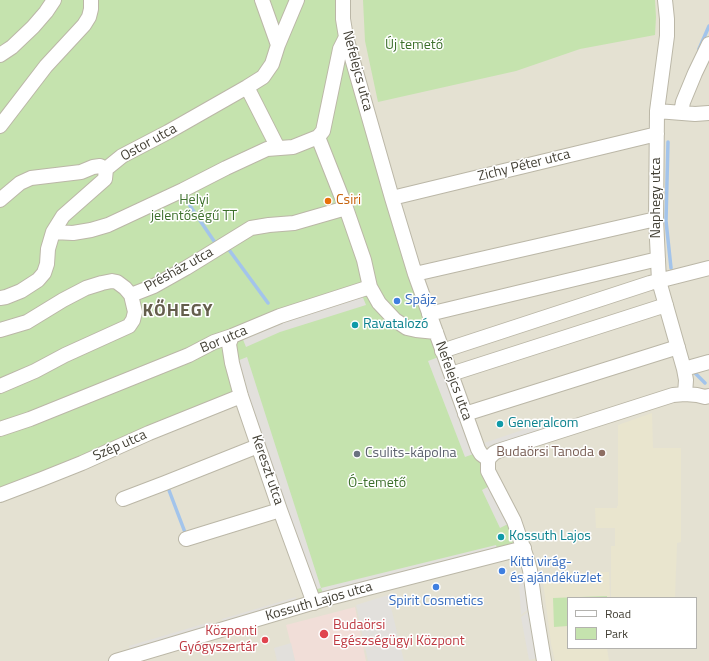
<!DOCTYPE html>
<meta charset="utf-8">
<style>
body{margin:0}
#map{position:relative;width:709px;height:661px;overflow:hidden;background:#f1efe4;font-family:"Titillium Web",sans-serif}
canvas{display:block}
.legend{position:absolute;left:567px;top:597px;width:130px;height:52px;box-sizing:border-box;background:#fff;border:1px solid #b3b2ae;margin:0;padding:5px 7px;list-style:none;font-size:12px;color:#423f34}
.legend li{display:flex;align-items:center;gap:8px;height:20px}
.legend b{width:20px;border:1px solid #b3b2ae}
</style>
<div id="map">
<canvas width="709" height="661"></canvas>
<ul class="legend">
<li><b style="height:5px;background:#fff"></b>Road</li>
<li><b style="height:11px;background:#c5e3ae"></b>Park</li>
</ul>
</div>
<script>
const g = document.querySelector('canvas').getContext('2d');
g.lineJoin = 'round';
function fill(path, color) {
  g.fillStyle = color;
  g.fill(path, 'evenodd');
}
function shape(rows) {
  const path = new Path2D();
  for (const r of rows) {
    path.moveTo(r[0], r[1]);
    for (let i = 2; i < r.length; i += 2) path.lineTo(r[i], r[i + 1]);
  }
  return path;
}
function trace(path, color, width, dash) {
  g.strokeStyle = color;
  g.lineWidth = width;
  g.lineCap = dash ? 'butt' : 'round';
  g.setLineDash(dash || []);
  g.stroke(path);
}
function label(font, color, halo, rows, align = 'center') {
  g.font = font + ' "Titillium Web",sans-serif';
  g.lineWidth = 3;
  g.setLineDash([]);
  g.textBaseline = 'middle';
  g.strokeStyle = halo;
  g.fillStyle = color;
  for (const [text, x, y, turn = 0] of rows) {
    g.save();
    g.translate(x, y);
    g.rotate((+turn || 0) * Math.PI / 180);
    g.textAlign = isNaN(turn) ? turn : align;
    if (halo) g.strokeText(text, 0, 0);
    g.fillText(text, 0, 0);
    g.restore();
  }
}
const residential = shape([
 [0,0,709,0,709,661,0,661],
 [568,598,696,598,696,648,568,648]
]);
const education = shape([
 [652,413,653,448,681,448,681,542,677,543,675,598,611,598,611,546,615,546,615,528,596,528,595,508,617,508,617,506,618,506,618,425],
 [609,572,610,598,568,598,568,648,607,648,609,661,555,661,551,644,542,574]
]);
const medical = shape([
 [355,607,366,661,295,661,286,625]
]);
const green = shape([
 [0,0,343,0,415,274,524,548,314,603,241,396,0,495],
 [363,0,655,0,656,17,655,35,580,49,516,71,378,102,365,41],
 [607,596,607,598,568,598,568,626,554,627,553,598]
]);
const parking = shape([
 [360,290,366,305,280,332,246,347,240,332],
 [444,355,479,452,465,457,428,361],
 [247,357,321,588,310,591,232,363],
 [543,423,547,435,494,453,484,443],
 [495,483,514,521,500,528,482,490],
 [496,545,499,555,325,599,321,588],
 [530,570,534,605,521,615,519,582],
 [388,595,404,661,368,661,356,605],
 [296,597,299,607,225,629,222,619],
 [535,607,543,657,529,660,521,617],
 [210,622,213,632,132,656,129,646],
 [291,643,295,661,277,661,274,648]
]);
const stream = shape([
 [699,49,709,26],
 [668,142,666,221,671,268],
 [182,194,216,244],
 [227,247,268,303],
 [695,373,705,383],
 [167,485,186,535]
]);
const minor = shape([
 [262,0,278,45],
 [343,0,343,19,346,37,392,198,415,274,478,449,481,454,485,457,489,458],
 [665,0,667,19,667,36,657,111,656,219,659,281,684,369,686,380,685,394],
 [0,55,12,47,33,27,46,12,54,0],
 [247,87,278,148],
 [657,111,695,114,709,113],
 [681,113,683,102,695,73,709,44],
 [0,126,46,66,84,25,89,17,91,9,91,0],
 [318,137,346,208,364,260,370,287,379,303,395,320,407,328,416,330,436,332],
 [392,198,657,134],
 [0,200,20,183,31,178,81,172,93,167,100,166,106,169,122,156,168,132,247,87,263,77,272,64,278,45,297,0],
 [53,232,73,233,91,230,108,225,183,190,226,168,267,149,293,147,318,137,323,131,340,49,346,37],
 [415,274,656,219],
 [0,298,6,297,21,291,38,280,44,273,47,264,48,249,53,232,63,216,105,179,106,169],
 [429,314,658,259],
 [0,330,27,322,63,300,86,288,102,283,112,281,117,282,125,288,131,295],
 [232,336,229,344,232,363,241,396,280,510,314,603],
 [442,351,650,283,709,268],
 [684,369,709,362],
 [451,374,666,305],
 [0,386,35,371,65,355,129,326,133,320,135,312,131,295,154,286,186,268,251,228,269,225,294,223,346,208],
 [465,414,678,347],
 [0,429,30,419,189,355,214,342,232,336,280,316,370,287],
 [489,458,494,453,498,451,673,395,685,394,697,395,705,397,709,396],
 [489,458,488,462,488,471,514,521,527,559,530,570,535,607,544,661],
 [0,495,42,479,82,463,149,433,241,396],
 [123,499,165,483,258,446],
 [186,539,280,510],
 [116,661,325,599,524,548]
]);
const markers = [
 [328,201,4,"#e8710a"],
 [397,301,4,"#3f7fe0"],
 [355,325,4,"#0f9aa8"],
 [500,424,4,"#0f9aa8"],
 [602,453,4,"#8d6e63"],
 [357,454,4,"#6b7280"],
 [501,537,4,"#0f9aa8"],
 [502,571,4,"#3f7fe0"],
 [436,587,4,"#3f7fe0"],
 [324,634,5,"#e0444e"],
 [265,640,4,"#e0444e"]
];
const parkNames = [
 ["Új temető",414,46],
 ["Helyi",194,201],
 ["jelentőségű TT",194,217],
 ["Ó-temető",377,484]
];
const streetNames = [
 ["Nefelejcs utca",357,71,75],
 ["Ostor utca",149,143,-29],
 ["Zichy Péter utca",524,166,-14],
 ["Naphegy utca",657,198,-90],
 ["Présház utca",179,270,-29],
 ["Bor utca",224,340,-23],
 ["Nefelejcs utca",453,381,70],
 ["Szép utca",120,446,-24],
 ["Kereszt utca",267,470,71],
 ["Kossuth Lajos utca",319,602,-16]
];
const foodNames = [
 ["Csiri",336,201]
];
const shopNames = [
 ["Spájz",405,301],
 ["Kitti virág-",510,563],
 ["és ajándéküzlet",510,579],
 ["Spirit Cosmetics",436,602,"center"]
];
const cultureNames = [
 ["Ravatalozó",363,325],
 ["Generalcom",508,424],
 ["Kossuth Lajos",509,537]
];
const educationNames = [
 ["Budaörsi Tanoda",594,453]
];
const worshipNames = [
 ["Csulits-kápolna",365,454]
];
const healthNames = [
 ["Budaörsi",333,626],
 ["Egészségügyi Központ",333,642],
 ["Központi",257,632,"right"],
 ["Gyógyszertár",257,648,"right"]
];
const districtNames = [
 ["KŐHEGY",178,312]
];
fill(residential, '#e4e1d2');
fill(education, '#e9e5ce');
fill(medical, '#f1ded8');
fill(green, '#c5e3ae');
fill(parking, '#e2e0dc');
trace(stream, '#a3c4eb', 3.5);
trace(minor, '#bbb7a7', 16);
trace(minor, '#fff', 14);
for (const [x, y, r, color] of markers) {
  const dot = new Path2D();
  dot.arc(x, y, r, 0, 2 * Math.PI);
  g.fillStyle = color;
  g.fill(dot);
  trace(dot, '#fff', 1.5);
}
label('14px', '#3d702c', '#fff', parkNames);
label('14px', '#423f34', '#fff', streetNames);
label('14px', '#c56008', '#fff', foodNames, 'left');
label('14px', '#366cbe', '#fff', shopNames, 'left');
label('14px', '#0d838f', '#fff', cultureNames, 'left');
label('14px', '#785e54', '#fff', educationNames, 'right');
label('14px', '#5b616d', '#fff', worshipNames, 'left');
label('14px', '#be3a42', '#fff', healthNames, 'left');
g.letterSpacing = '1px';
label('bold 18px', '#645e4c', '#fff', districtNames);
g.letterSpacing = '0px';
</script>
